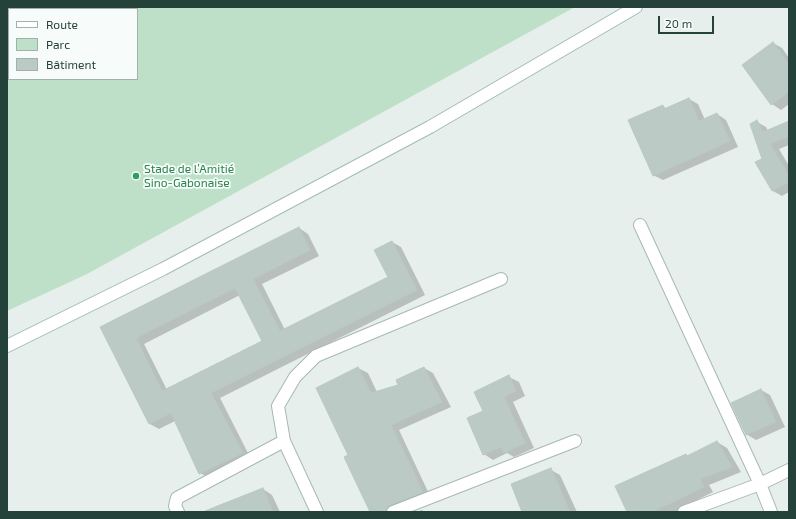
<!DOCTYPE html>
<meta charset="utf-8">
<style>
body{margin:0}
#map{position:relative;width:796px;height:519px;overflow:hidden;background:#e6efeb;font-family:"Exo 2",sans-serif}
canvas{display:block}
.frame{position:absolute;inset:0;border:8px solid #24423a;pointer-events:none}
.legend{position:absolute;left:8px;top:8px;width:130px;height:72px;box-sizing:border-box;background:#f7fbf9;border:1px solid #a3b1ad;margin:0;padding:5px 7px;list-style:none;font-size:12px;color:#24423a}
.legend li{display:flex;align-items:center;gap:8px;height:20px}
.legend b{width:20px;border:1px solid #a3b1ad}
.scale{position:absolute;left:658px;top:16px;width:56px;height:18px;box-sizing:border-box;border:2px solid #24423a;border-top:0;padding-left:5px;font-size:12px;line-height:14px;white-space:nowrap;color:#24423a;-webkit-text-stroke:3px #f7fbf9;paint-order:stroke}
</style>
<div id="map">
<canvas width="796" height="519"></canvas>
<div class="frame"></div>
<ul class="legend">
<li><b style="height:5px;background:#fff"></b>Route</li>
<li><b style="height:11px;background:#bfe0c8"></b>Parc</li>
<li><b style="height:11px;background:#bbcac4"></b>Bâtiment</li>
</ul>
<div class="scale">20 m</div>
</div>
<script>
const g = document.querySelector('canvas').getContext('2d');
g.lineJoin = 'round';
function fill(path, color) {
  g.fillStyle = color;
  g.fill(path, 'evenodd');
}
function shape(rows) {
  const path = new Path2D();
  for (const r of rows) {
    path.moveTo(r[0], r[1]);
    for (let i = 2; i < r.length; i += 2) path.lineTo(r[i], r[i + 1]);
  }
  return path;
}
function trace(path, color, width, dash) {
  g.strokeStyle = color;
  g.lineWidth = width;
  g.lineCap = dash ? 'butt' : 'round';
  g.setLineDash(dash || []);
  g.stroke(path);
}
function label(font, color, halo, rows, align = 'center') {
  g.font = font + ' "Exo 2",sans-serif';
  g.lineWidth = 3.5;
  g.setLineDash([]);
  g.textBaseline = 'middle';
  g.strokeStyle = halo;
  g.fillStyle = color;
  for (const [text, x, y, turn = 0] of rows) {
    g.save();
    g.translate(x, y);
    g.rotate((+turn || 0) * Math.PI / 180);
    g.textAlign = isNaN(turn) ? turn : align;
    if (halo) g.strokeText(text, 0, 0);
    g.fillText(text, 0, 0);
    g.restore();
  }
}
const green = shape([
 [7,7,575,7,87,274,7,311],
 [9,9,137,9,137,79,9,79]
]);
const shadow = shape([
 [773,43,782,48,789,58,789,104,781,110,772,104,743,65],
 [689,99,698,104,705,120,717,114,726,120,738,147,663,180,653,175,663,106,667,109],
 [757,122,766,127,768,131,789,122,789,145,779,149,789,166,789,192,782,196,773,191,764,159],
 [299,228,308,234,319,256,262,284,285,330,389,277,392,242,401,247,425,295,220,398,251,459,209,478,200,473,175,421,159,429,150,424,101,328],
 [240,295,263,341,167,390,144,344],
 [358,368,368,373,377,392,399,385,424,368,433,373,451,407,399,430,431,498,397,512,371,512,349,456],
 [509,377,519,382,525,396,513,402,534,448,514,457,507,453,493,460,484,454,484,412],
 [761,390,770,395,785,427,756,440,746,434],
 [717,442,727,448,741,472,709,485,713,492,687,505,688,512,628,512,686,455,689,456],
 [551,470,560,475,577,512,523,512],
 [263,489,272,495,280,512,235,512],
 [422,510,425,512,416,512]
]);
const building = shape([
 [773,42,789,64,789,92,771,105,742,65,773,42],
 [689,98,699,121,717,113,730,141,653,176,628,120,663,105,664,109,689,98],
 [757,120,763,132,789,121,789,136,770,144,789,176,789,182,772,191,755,162,762,159,750,124,757,120],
 [299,227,310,250,253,279,280,331,388,277,374,250,392,241,417,290,211,393,243,453,199,474,171,413,149,424,100,327,299,227],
 [235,288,262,341,162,391,136,338,235,288],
 [358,367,371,393,398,385,396,380,424,367,442,402,391,425,423,492,390,505,387,507,386,511,382,512,370,512,344,457,348,455,316,388,358,367],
 [509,375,516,391,504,397,525,443,504,453,501,447,483,455,467,418,483,411,474,392,509,375],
 [761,389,776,422,746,435,731,403,761,389],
 [717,441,732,467,700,479,704,487,652,512,627,512,615,486,686,454,687,456,717,441],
 [551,468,570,512,522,512,511,484,551,468],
 [263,488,273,512,205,512,205,511,263,488]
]);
const street = shape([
 [640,225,760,484,771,512],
 [178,512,175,506,177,498,284,441],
 [317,512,284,441,278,406,295,377,316,356,501,279],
 [393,512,575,441],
 [684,512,760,484,789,470]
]);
const secondary = shape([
 [7,346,163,269,430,127,636,7]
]);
const markers = [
 [136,176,4,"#2e9e5b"]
];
const leisureNames = [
 ["Stade de l’Amitié",144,169],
 ["Sino-Gabonaise",144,183]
];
fill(green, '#bfe0c8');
fill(shadow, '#0003');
fill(building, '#bbcac4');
trace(building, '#b8c9c2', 1);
trace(street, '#a8b8b2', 14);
trace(secondary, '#a4bbb3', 14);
trace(street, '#fff', 12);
trace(secondary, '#fff', 12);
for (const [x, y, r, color] of markers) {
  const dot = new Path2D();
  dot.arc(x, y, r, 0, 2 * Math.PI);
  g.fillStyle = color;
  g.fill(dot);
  trace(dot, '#f7fbf9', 1.5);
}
label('12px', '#27864d', '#f7fbf9', leisureNames, 'left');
</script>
